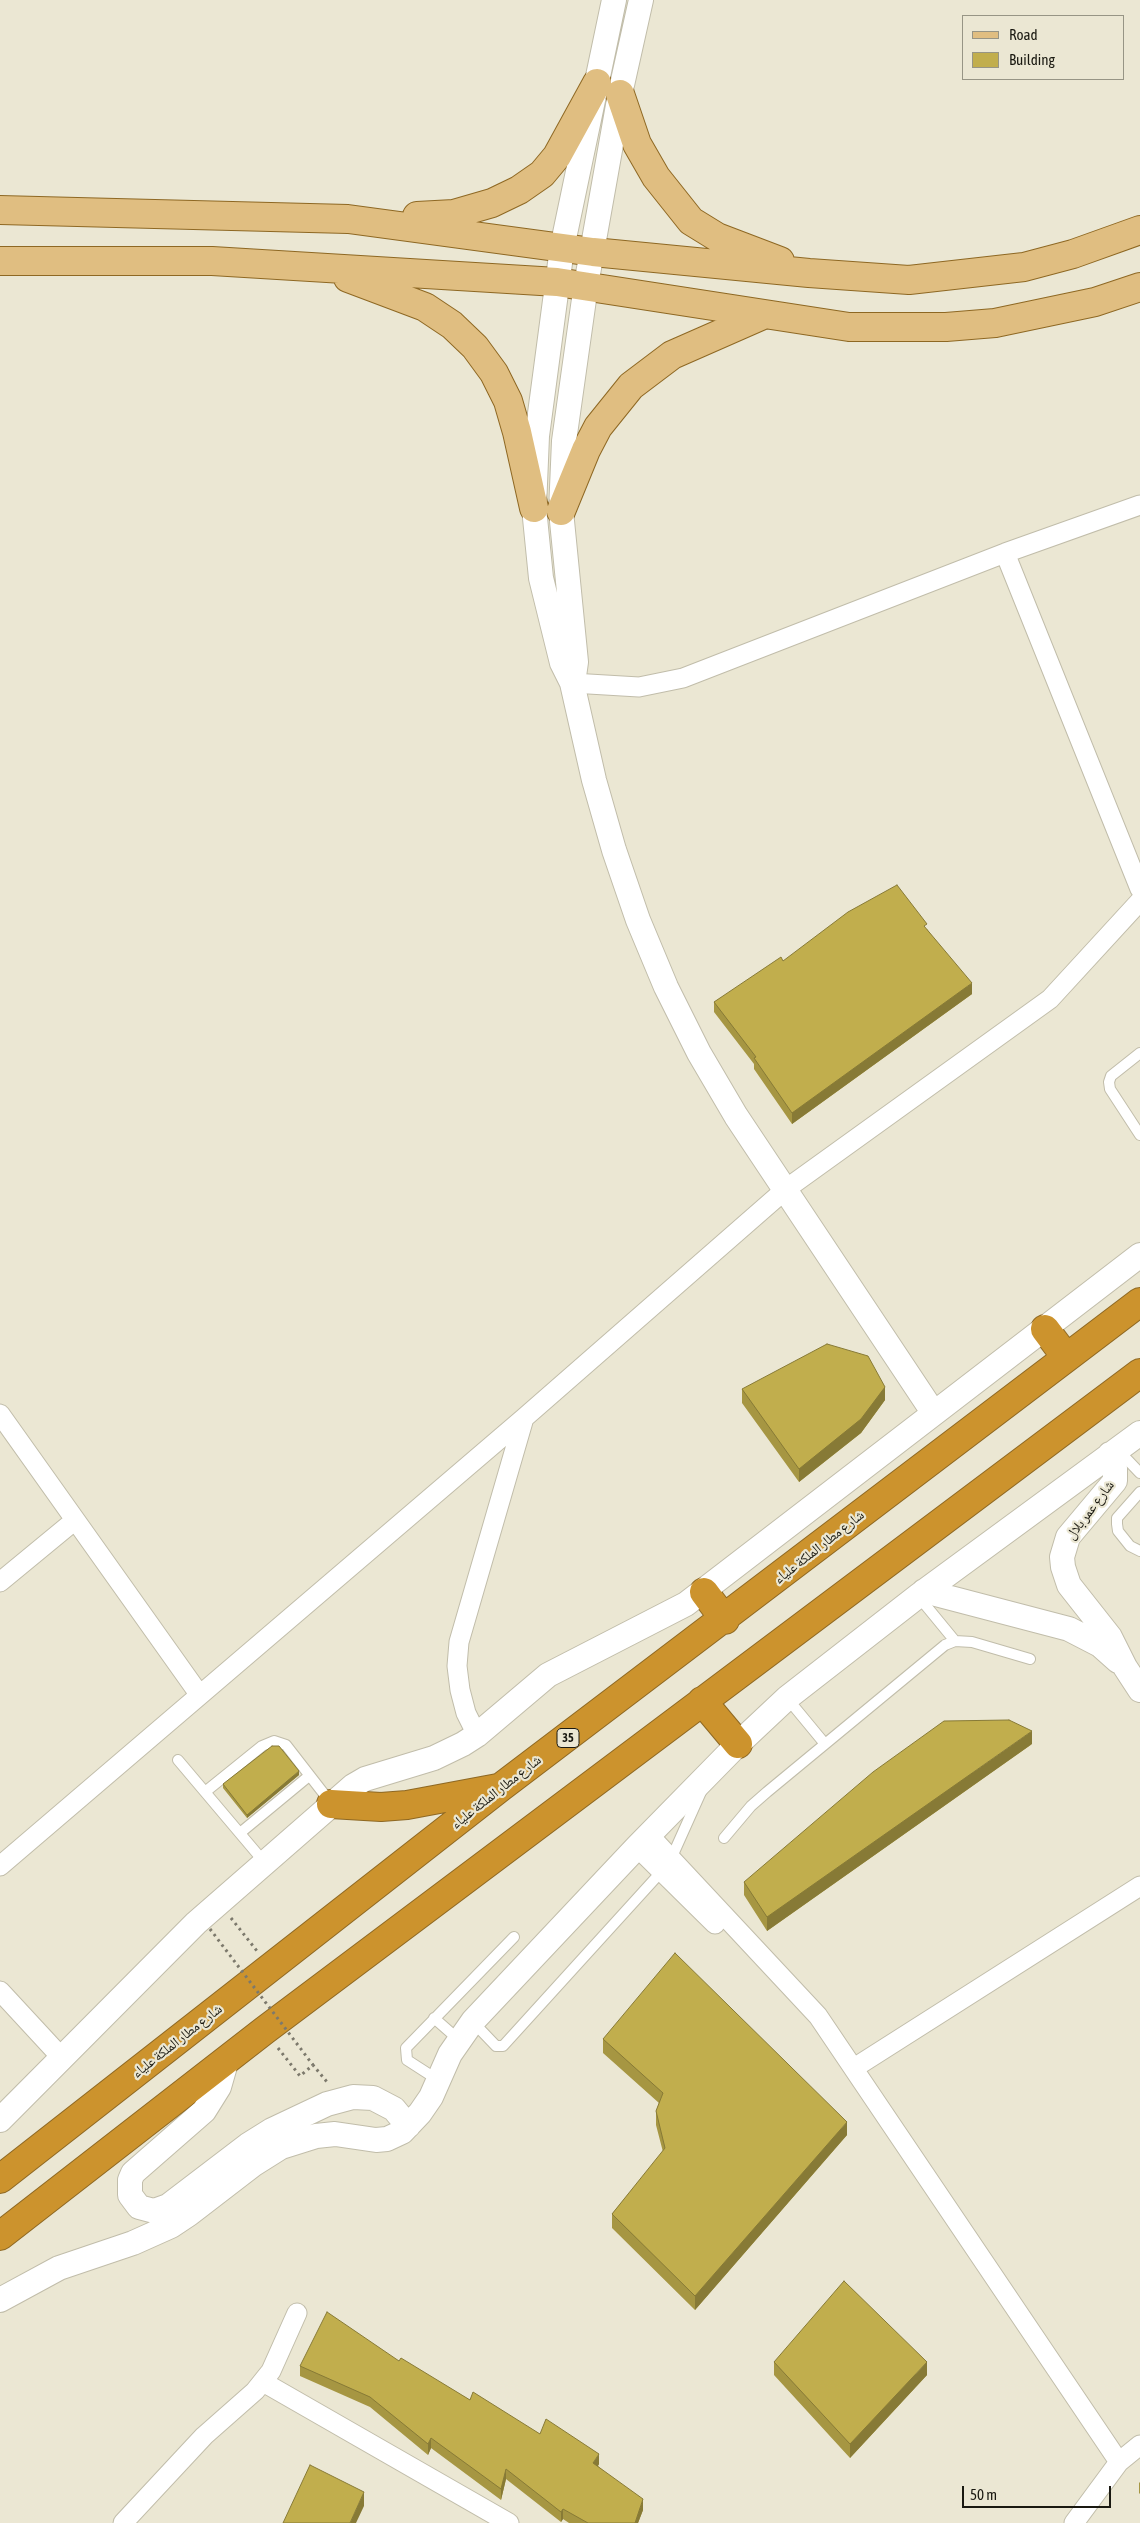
<!DOCTYPE html>
<meta charset="utf-8">
<style>
body{margin:0}
#map{position:relative;width:1140px;height:2523px;overflow:hidden;background:#ebe7d3;font-family:"Asap Condensed",sans-serif}
canvas{display:block}
.legend{position:absolute;left:962px;top:15px;width:162px;height:65px;box-sizing:border-box;background:#ebe7d3;border:1px solid #979585;margin:0;padding:6px 9px;list-style:none;font-size:15px;color:#1a1911}
.legend li{display:flex;align-items:center;gap:10px;height:25px}
.legend b{width:25px;border:1px solid #979585}
.scale{position:absolute;left:962px;top:2486px;width:149px;height:22px;box-sizing:border-box;border:2px solid #1a1911;border-top:0;padding-left:6px;font-size:15px;line-height:18px;white-space:nowrap;color:#1a1911;-webkit-text-stroke:4px #ebe7d3;paint-order:stroke}
</style>
<div id="map">
<canvas width="1140" height="2523"></canvas>
<ul class="legend">
<li><b style="height:6px;background:#e0be81"></b>Road</li>
<li><b style="height:14px;background:#c1ae4d"></b>Building</li>
</ul>
<div class="scale">50 m</div>
</div>
<script>
const g = document.querySelector('canvas').getContext('2d');
g.lineJoin = 'round';
function shape(rows) {
  const path = new Path2D();
  for (const r of rows) {
    path.moveTo(r[0], r[1]);
    for (let i = 2; i < r.length; i += 2) path.lineTo(r[i], r[i + 1]);
  }
  return path;
}
function trace(path, color, width, dash) {
  g.strokeStyle = color;
  g.lineWidth = width;
  g.lineCap = dash ? 'butt' : 'round';
  g.setLineDash(dash || []);
  g.stroke(path);
}
function fill(path, color) {
  g.fillStyle = color;
  g.fill(path, 'evenodd');
}
function label(font, color, halo, rows, align = 'center') {
  g.font = font + ' "Asap Condensed","Noto Naskh Arabic",sans-serif';
  g.lineWidth = 4.5;
  g.setLineDash([]);
  g.textBaseline = 'middle';
  g.strokeStyle = halo;
  g.fillStyle = color;
  for (const [text, x, y, turn = 0] of rows) {
    g.save();
    g.translate(x, y);
    g.rotate((+turn || 0) * Math.PI / 180);
    g.textAlign = isNaN(turn) ? turn : align;
    if (halo) g.strokeText(text, 0, 0);
    g.fillText(text, 0, 0);
    g.restore();
  }
}
const path = shape([
 [231,1918,257,1951],
 [278,2048,300,2076,313,2065,327,2082]
]);
const service = shape([
 [1140,1053,1111,1076,1109,1082,1110,1089,1140,1135],
 [1118,1450,1140,1473],
 [1140,1492,1117,1518,1117,1524,1118,1531,1130,1546,1140,1551],
 [918,1596,955,1641],
 [787,1698,825,1744],
 [178,1760,205,1792],
 [240,1833,309,1776],
 [724,1838,751,1806,767,1792,945,1645,955,1641,972,1642,1030,1659],
 [265,1863,205,1792,262,1746,274,1741,286,1745,331,1803],
 [434,2018,459,2040],
 [473,2022,496,2046,503,2046,662,1871,671,1859,701,1792],
 [438,2080,407,2060,406,2048,514,1937]
]);
const minor = shape([
 [1005,553,1140,889],
 [572,683,639,687,683,678,1005,553,1140,505],
 [0,1414,199,1694],
 [0,1582,74,1521],
 [477,1735,466,1713,460,1690,457,1666,459,1642,524,1418],
 [649,1835,818,2016,1119,2462],
 [637,1847,715,1924],
 [0,1866,524,1418,786,1189,1050,999,1140,901],
 [0,1991,62,2058],
 [854,2068,1140,1886],
 [263,2382,509,2523],
 [123,2523,204,2436,255,2391,271,2371,297,2313],
 [1074,2523,1119,2462,1140,2445]
]);
const tertiary = shape([
 [614,0,562,248,537,436,534,508,541,578,562,663,572,683,594,780,614,850,638,920,666,987,699,1053,736,1116,933,1412],
 [574,676,576,662,561,511,564,441,586,285,620,94,641,0],
 [1110,1454,1115,1468,1115,1481,1068,1537,1062,1557,1063,1567,1069,1585,1110,1637,1125,1667,1140,1690],
 [924,1591,1069,1629,1100,1645,1118,1661],
 [227,2059,219,2087,204,2111,133,2173,130,2180,130,2195,139,2207,154,2211,168,2206,248,2145,272,2130,327,2104,353,2097,373,2098,394,2109,408,2126],
 [0,2120,196,1923,353,1786,365,1779,434,1758,463,1744,477,1735,548,1675,686,1604,1140,1255],
 [0,2300,59,2268,133,2243,171,2226,189,2214,254,2164,281,2147,316,2136,335,2134,376,2140,387,2139,402,2132,420,2113,431,2097,450,2054,473,2021,637,1847,738,1744,787,1698,918,1596,1140,1433]
]);
const primary = shape([
 [620,94,637,144,656,177,691,221,717,237,780,261],
 [0,210,348,219,593,252,809,273,909,280,1024,267,1073,254,1140,230],
 [417,216,454,214,492,203,519,190,542,174,557,156,597,83],
 [0,261,212,261,557,282,849,327,946,327,995,323,1095,302,1140,287],
 [348,278,425,307,452,325,475,347,494,373,508,401,517,432,534,508],
 [561,511,586,450,598,427,631,386,672,355,763,315]
]);
const motorway = shape([
 [1045,1329,1066,1357],
 [704,1592,725,1620],
 [702,1701,738,1744],
 [331,1804,381,1807,407,1805,498,1788],
 [0,2179,501,1787,1140,1302],
 [0,2236,265,2030,1140,1373]
]);
const pathBridge = shape([
 [210,1929,313,2065]
]);
const wall = shape([
 [927,929,972,994,792,1124,754,1069,754,1064,714,1012,714,1002,783,961],
 [742,1389,885,1400,861,1433,799,1482,742,1403],
 [1032,1744,767,1931,744,1895,744,1882],
 [299,1775,247,1818,223,1788,223,1784],
 [603,2039,847,2135,695,2310,612,2228,612,2214,663,2152,656,2125,656,2111,659,2103,603,2053],
 [399,2361,470,2400,540,2434,599,2464,598,2466,643,2510,638,2523,569,2523,563,2519,561,2522,506,2479,501,2500,431,2448,428,2455,370,2407,300,2376,300,2366],
 [774,2362,927,2375,850,2458,774,2375],
 [1140,2482,1140,2494,1139,2493,1139,2483]
]);
const shadedWall = shape([
 [972,983,972,994,792,1124,792,1113],
 [885,1387,885,1400,861,1433,799,1482,799,1469],
 [1032,1731,1032,1744,767,1931,767,1917],
 [299,1771,299,1775,247,1818,247,1815],
 [847,2122,847,2135,695,2310,695,2296],
 [927,2362,927,2375,850,2458,850,2444],
 [431,2438,431,2448,428,2455,428,2444],
 [599,2454,599,2464,593,2473,593,2463],
 [506,2469,506,2479,501,2500,501,2489],
 [364,2492,364,2506,356,2523,350,2523],
 [643,2499,643,2510,638,2523,635,2523],
 [563,2509,563,2519,561,2522,561,2512]
]);
const building = shape([
 [897,885,927,924,924,926,972,983,792,1113,754,1058,756,1057,714,1002,781,957,783,961,848,912,897,885],
 [827,1344,868,1356,885,1387,861,1419,799,1469,742,1389,827,1344],
 [1009,1720,1032,1731,767,1917,744,1882,873,1772,944,1721,1009,1720],
 [272,1746,279,1746,299,1771,247,1815,223,1784,272,1746],
 [675,1953,847,2122,695,2296,612,2214,665,2148,656,2111,663,2093,603,2039,675,1953],
 [844,2281,927,2362,850,2444,774,2362,844,2281],
 [327,2312,399,2361,401,2358,470,2400,473,2392,540,2434,546,2419,599,2454,593,2463,643,2499,635,2523,588,2523,563,2509,561,2512,506,2469,501,2489,431,2438,428,2444,370,2397,300,2366,327,2312],
 [310,2465,364,2492,350,2523,283,2523,310,2465]
]);
const shields = [
 [568,1738,22]
];
const shieldNames = [
 ["35",568,1738]
];
const streetNames = [
 ["شارع عمر بلال",1090,1510,-53],
 ["شارع مطار الملكة علياء",819,1547,-38],
 ["شارع مطار الملكة علياء",496,1792,-38],
 ["شارع مطار الملكة علياء",177,2041,-38]
];
trace(service, '#c1bdaa', 12);
trace(minor, '#c1bdaa', 21);
trace(tertiary, '#c1bdaa', 26);
trace(primary, '#8e6823', 30);
trace(motorway, '#8e6823', 30);
trace(path, '#7c796c', 3, [2.5, 4]);
trace(service, '#fff', 10);
trace(minor, '#fff', 19);
trace(tertiary, '#fff', 24);
trace(primary, '#e0be81', 28);
trace(motorway, '#cc932d', 28);
trace(pathBridge, '#7c796c', 3, [2.5, 4]);
fill(wall, '#a69642');
fill(shadedWall, '#877a36');
fill(building, '#c1ae4d');
trace(building, '#877a36', 1);
for (const [x, y, w] of shields) {
  const box = new Path2D();
  box.roundRect(x - w / 2, y - 9.5, w, 19, 4);
  g.fillStyle = '#ebe7d3';
  g.fill(box);
  trace(box, '#1a1911', 1);
}
label('bold 12px', '#1a1911', null, shieldNames);
label('14px', '#1a1911', '#ebe7d3', streetNames);
</script>
